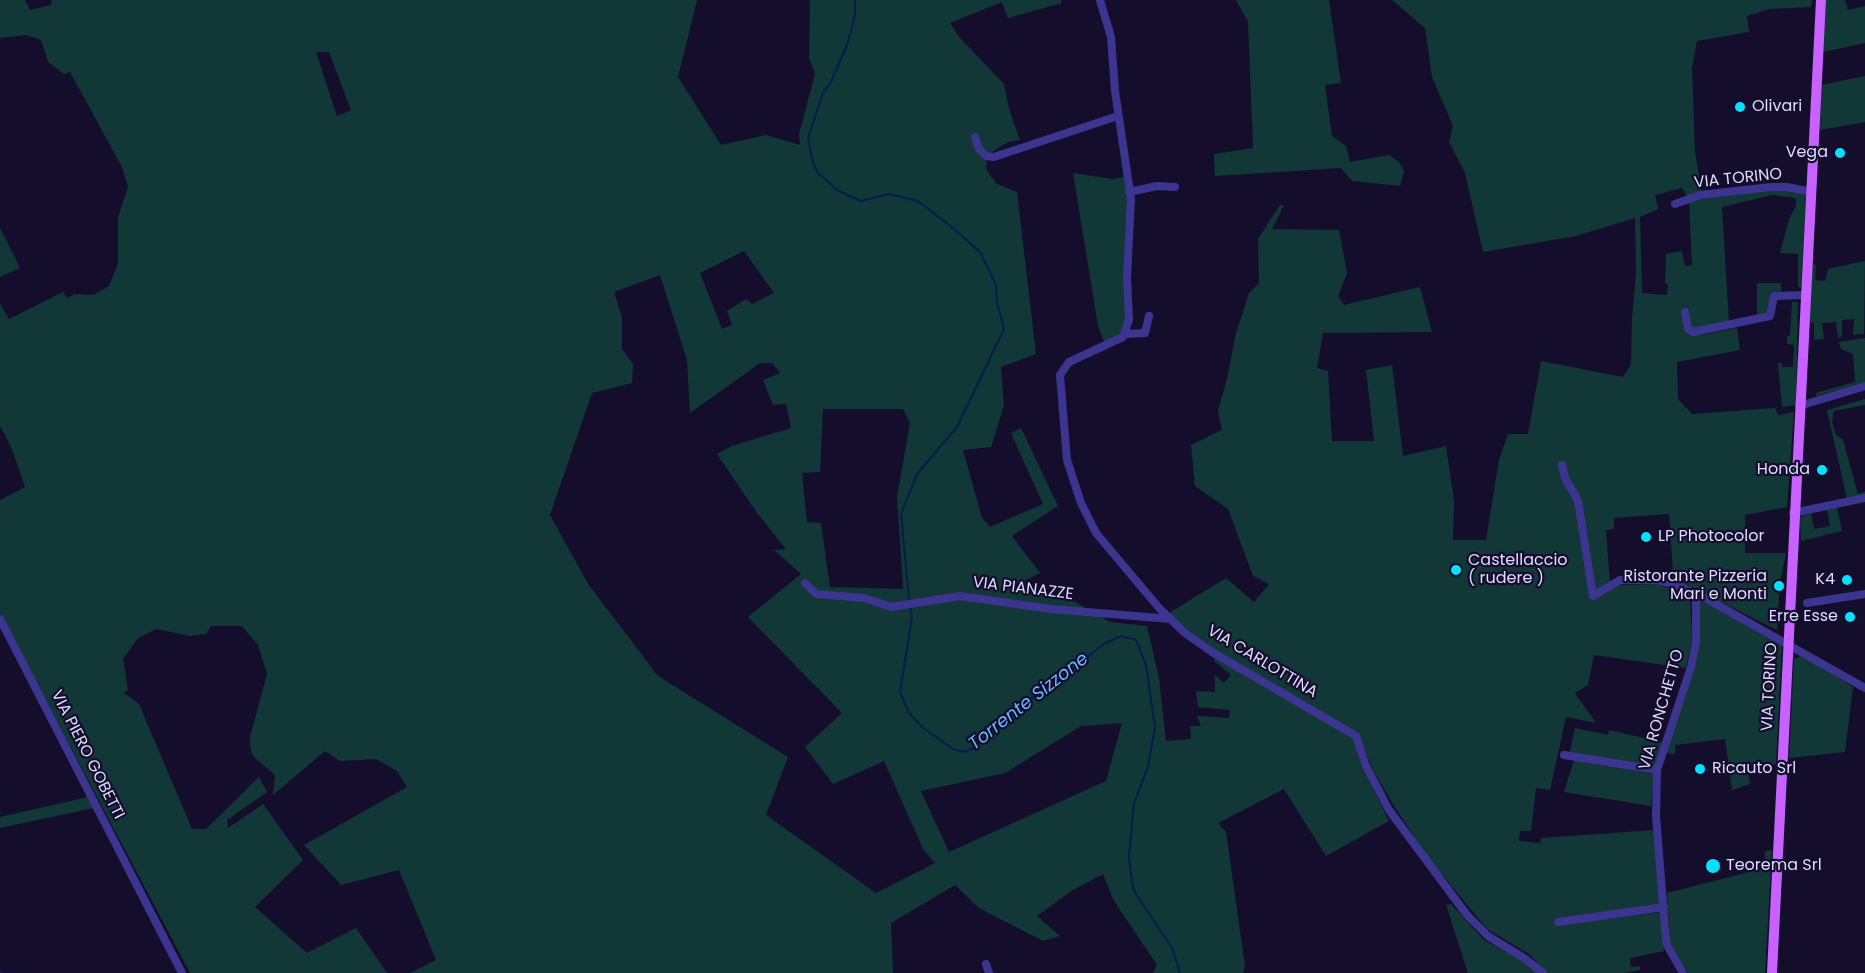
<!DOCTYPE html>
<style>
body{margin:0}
canvas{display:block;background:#140e2c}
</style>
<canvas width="1865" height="973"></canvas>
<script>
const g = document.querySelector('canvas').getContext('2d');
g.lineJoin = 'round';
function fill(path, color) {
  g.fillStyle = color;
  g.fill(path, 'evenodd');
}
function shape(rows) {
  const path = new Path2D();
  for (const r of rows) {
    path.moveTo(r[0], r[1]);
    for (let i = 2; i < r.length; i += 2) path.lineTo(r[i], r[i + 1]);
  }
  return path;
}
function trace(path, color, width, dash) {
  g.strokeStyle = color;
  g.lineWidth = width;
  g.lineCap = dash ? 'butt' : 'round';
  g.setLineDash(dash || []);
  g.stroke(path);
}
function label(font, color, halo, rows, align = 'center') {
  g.font = font + ' Poppins,sans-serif';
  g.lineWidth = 4.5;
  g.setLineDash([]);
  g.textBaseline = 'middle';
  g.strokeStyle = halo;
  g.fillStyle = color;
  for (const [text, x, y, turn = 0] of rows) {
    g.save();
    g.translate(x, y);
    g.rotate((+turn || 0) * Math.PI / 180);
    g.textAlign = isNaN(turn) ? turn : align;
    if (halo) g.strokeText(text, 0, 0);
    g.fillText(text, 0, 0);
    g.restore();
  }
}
const green = shape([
 [0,0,25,0,30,10,51,5,52,0,697,0,678,77,721,145,766,135,800,145,799,134,815,74,809,58,810,0,1061,0,1062,3,1008,18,1002,2,950,23,960,38,1004,84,1009,109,1020,140,1008,142,986,156,987,171,997,184,1017,192,1036,354,1001,367,1004,405,991,447,963,450,982,518,990,527,1043,504,1011,433,1021,428,1058,506,1012,536,1040,573,1024,581,1037,594,1072,600,1110,622,1147,626,1159,678,1166,741,1191,739,1190,726,1201,726,1197,716,1229,718,1230,710,1198,707,1196,691,1215,692,1215,675,1224,683,1231,675,1214,661,1215,657,1353,737,1361,764,1389,821,1326,856,1284,789,1218,823,1226,832,1245,966,1243,973,1153,973,1157,965,1114,901,1103,874,1073,890,1037,916,1060,936,1043,941,979,908,955,885,891,923,893,973,410,973,436,960,399,870,341,885,304,845,407,787,397,771,376,759,340,761,325,751,273,795,275,775,255,758,251,752,250,737,267,674,258,645,242,626,211,626,206,634,190,636,157,629,138,638,123,659,128,690,124,693,139,704,192,829,206,829,259,777,267,792,227,820,228,828,263,804,303,860,255,907,307,953,356,928,387,973,190,973,0,613,0,500,25,487,12,449,0,426,0,303,9,319,63,292,67,298,75,294,93,295,109,286,118,263,118,217,128,187,122,167,70,72,64,74,48,62,41,40,26,35,0,38],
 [316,52,329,52,351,110,337,116],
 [744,251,774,293,752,304,746,299,727,311,732,325,722,329,700,273],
 [660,275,687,360,690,413,760,363,772,363,780,373,763,380,773,405,786,404,791,428,732,446,717,454,757,513,786,549,774,550,801,574,748,617,842,713,805,747,833,784,884,761,923,849,935,863,876,893,766,815,788,757,658,676,588,584,550,515,592,393,632,383,633,364,622,349,622,317,614,292],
 [823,409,903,409,910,423,897,497,903,589,830,587,821,523,807,522,802,473,820,472],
 [1122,723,1106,781,949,852,921,791,1005,773,1081,726],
 [1236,0,1329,0,1341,83,1325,85,1332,136,1346,146,1350,162,1389,155,1399,162,1404,171,1400,186,1352,181,1341,168,1215,176,1214,154,1253,148,1248,21],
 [1392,0,1812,0,1811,7,1770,9,1747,16,1749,32,1697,41,1692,68,1695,152,1702,194,1787,189,1806,195,1801,288,1798,287,1798,254,1780,253,1789,219,1796,206,1796,198,1772,195,1722,207,1729,323,1698,328,1700,335,1737,328,1740,350,1677,362,1678,399,1692,414,1775,408,1778,415,1794,412,1787,507,1745,515,1745,553,1786,553,1780,582,1777,630,1687,585,1635,578,1635,576,1673,572,1669,514,1614,518,1614,529,1606,530,1610,585,1656,584,1690,595,1692,641,1686,668,1594,655,1588,685,1575,693,1596,723,1566,717,1550,790,1536,788,1531,831,1520,831,1519,841,1540,843,1541,838,1654,830,1660,906,1564,924,1661,912,1664,951,1630,958,1631,967,1640,966,1640,970,1623,973,1547,973,1529,954,1487,929,1427,856,1396,809,1373,770,1359,735,1227,659,1184,628,1169,613,1226,578,1254,602,1269,584,1253,576,1228,509,1195,486,1191,445,1222,430,1218,411,1227,379,1236,333,1249,293,1259,283,1258,239,1280,205,1284,205,1272,229,1339,230,1347,273,1338,296,1344,305,1420,287,1432,332,1323,333,1317,368,1328,371,1332,441,1374,441,1366,370,1392,365,1403,456,1446,446,1454,500,1453,540,1486,540,1499,460,1508,434,1528,434,1541,361,1623,377,1631,364,1632,319,1636,273,1635,218,1576,236,1483,252,1465,173,1449,142,1453,126,1432,77,1425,28],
 [1682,188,1689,200,1692,265,1685,266,1682,251,1666,254,1665,283,1668,284,1667,295,1642,293,1640,217,1658,209,1655,195],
 [1826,0,1845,0,1848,10,1865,6,1865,43,1823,52],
 [1865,76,1865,122,1820,130,1821,85],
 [1073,173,1113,179,1128,176,1127,330,1106,347,1098,326],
 [0,228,20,268,0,277],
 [1865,261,1864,334,1853,335,1854,319,1842,320,1842,336,1838,338,1836,322,1822,323,1824,339,1814,340,1814,323,1809,322,1812,264,1816,265,1815,280,1825,281,1828,269],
 [1757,283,1781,283,1781,292,1771,292,1767,312,1757,316],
 [1792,302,1798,302,1796,405,1782,407,1778,363,1782,363,1782,367,1793,367,1794,345,1787,344,1787,336,1790,336],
 [1865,338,1865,382,1816,396,1816,393,1855,382,1853,354,1841,349,1839,342],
 [1865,399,1865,405,1834,411,1832,421,1836,435,1843,440,1858,494,1865,492,1865,496,1847,499,1827,410],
 [1837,507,1842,531,1801,541,1800,517,1811,513,1814,529,1830,526,1827,509],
 [1700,599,1782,645,1776,764,1747,767,1750,784,1732,790,1725,739,1675,745,1675,754,1666,753,1694,670],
 [1803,655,1853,687,1845,752,1789,758,1794,659],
 [1575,728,1608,735,1609,730,1662,742,1655,768,1570,752],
 [1574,760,1654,774,1651,806,1564,792],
 [88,797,94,808,0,828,0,817],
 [1772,850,1765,973,1688,973,1670,942,1667,893,1765,868,1765,851],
 [1451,904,1484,940,1525,962,1537,973,1468,973,1446,905]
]);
const stream = shape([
 [855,0,855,15,848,42,831,82,823,93,808,138,813,163,818,173,837,190,861,201,889,194,918,201,953,228,980,252,996,285,997,303,1004,329,957,427,917,474,901,514,909,600],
 [910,606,912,617,900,692,909,713,922,727,953,749,964,752,972,749,1011,711,1048,688,1104,644,1121,636,1136,640,1146,665,1155,727,1148,767,1134,803,1129,856,1131,875,1134,891,1172,948,1180,973],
 [0,970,2,973]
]);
const minor = shape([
 [1100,0,1111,37,1115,91,1131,199,1127,277,1129,320,1123,337,1069,362,1060,375,1067,460,1081,503,1096,533,1160,609,1185,633,1212,652,1356,736,1366,766,1389,810,1467,915,1488,936,1524,958,1543,973],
 [975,137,979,149,986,156,994,157,1118,116],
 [1129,192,1157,186,1175,187],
 [1675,204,1700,195,1771,187,1787,187,1812,192],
 [1685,312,1688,329,1693,332,1770,316,1774,296,1805,295],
 [1125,334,1145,333,1149,316],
 [1799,406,1865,386],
 [1562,465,1565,478,1578,501,1593,596,1620,580,1656,580,1674,584,1707,599,1865,688],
 [1793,513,1865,498],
 [805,583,816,594,864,598,891,607,960,596,1051,609,1171,619],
 [1807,603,1865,594],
 [0,619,182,973],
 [1564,755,1657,770],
 [1558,922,1664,907],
 [986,964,989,973],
 [1683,973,1667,945,1665,929,1656,816,1657,770,1691,667,1696,642,1696,594]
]);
const major = shape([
 [1772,973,1821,0]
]);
const markers = [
 [1740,107,6,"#06e1ff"],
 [1840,153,6,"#06e1ff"],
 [1822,470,6,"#06e1ff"],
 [1646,537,6,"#06e1ff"],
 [1456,570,6,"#06e1ff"],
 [1847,580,6,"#06e1ff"],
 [1779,586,6,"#06e1ff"],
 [1850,617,6,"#06e1ff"],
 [1700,769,6,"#06e1ff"],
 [1713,866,8,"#06e1ff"]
];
const poiNames = [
 ["Olivari",1752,107],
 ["Vega",1828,153,"right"],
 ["Honda",1810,470,"right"],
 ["LP Photocolor",1658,537],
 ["Castellaccio",1468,561],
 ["( rudere )",1468,579],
 ["Ristorante Pizzeria",1767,577,"right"],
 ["Mari e Monti",1767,595,"right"],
 ["K4",1835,580,"right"],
 ["Erre Esse",1838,617,"right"],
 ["Ricauto Srl",1712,769],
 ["Teorema Srl",1726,866]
];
const streetNames = [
 ["VIA TORINO",1738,179,-6],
 ["VIA PIANAZZE",1023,589,7],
 ["VIA CARLOTTINA",1262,662,31],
 ["VIA TORINO",1770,687,-87],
 ["VIA RONCHETTO",1662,710,-74],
 ["VIA PIERO GOBETTI",87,755,63]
];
const waterNames = [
 ["Torrente Sizzone",1029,702,-38]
];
fill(green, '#113736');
trace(stream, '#051e4e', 2);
trace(minor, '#3b3590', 8);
trace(major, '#c761ff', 10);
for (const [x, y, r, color] of markers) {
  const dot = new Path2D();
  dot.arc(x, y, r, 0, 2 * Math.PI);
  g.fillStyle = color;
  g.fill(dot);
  trace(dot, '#140e2c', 2);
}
label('16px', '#dfdaff', '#140e2c', poiNames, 'left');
label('16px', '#dfdaff', '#140e2c', streetNames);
label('italic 18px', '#68b6ff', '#140e2c', waterNames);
</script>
